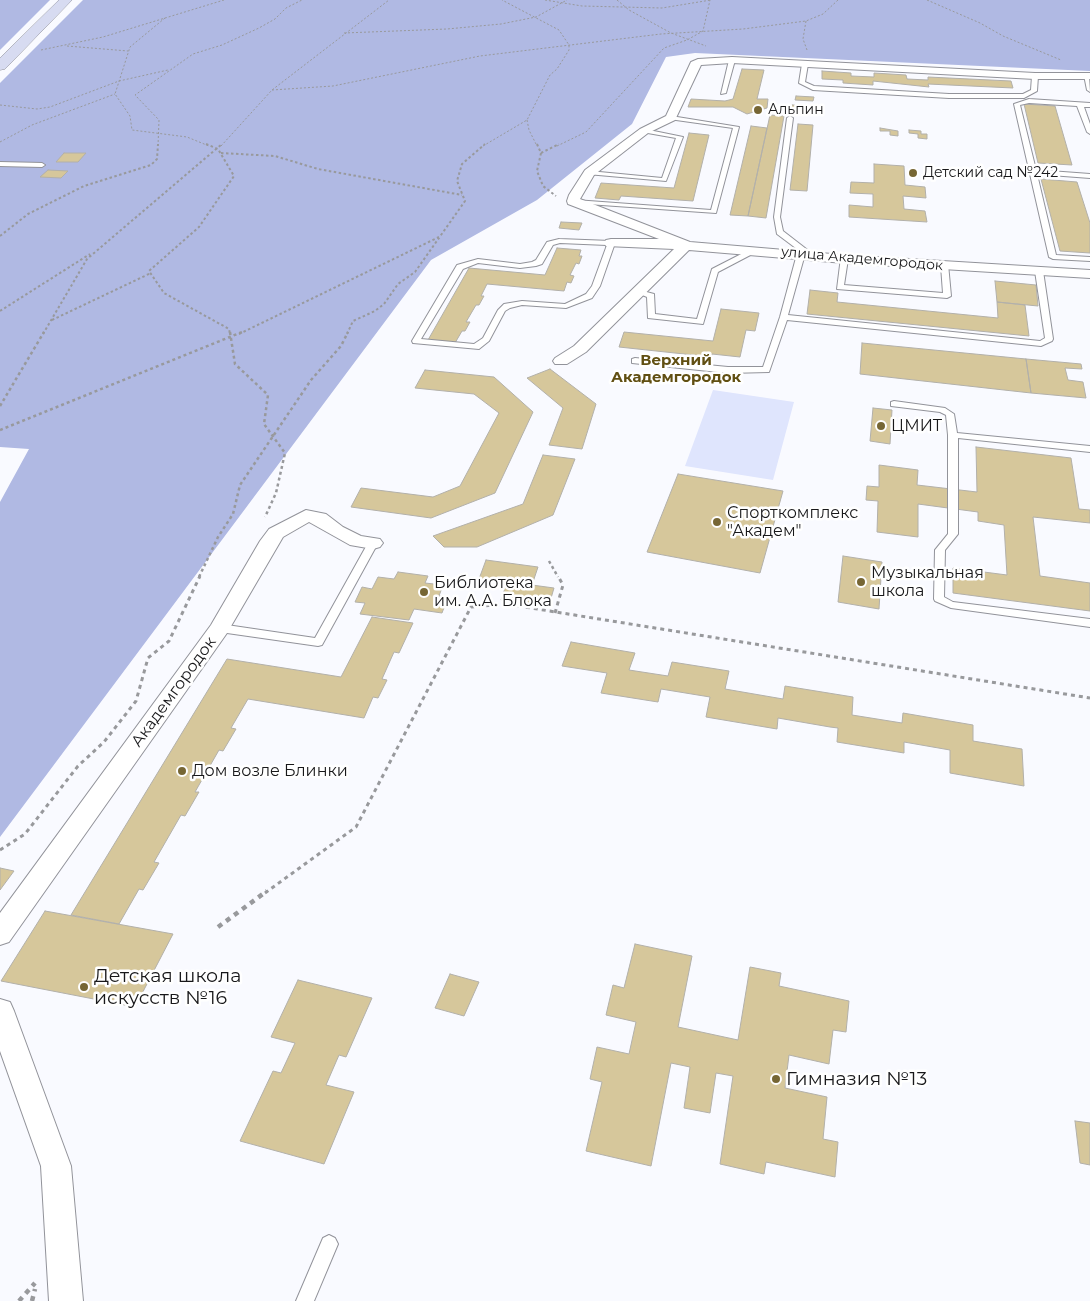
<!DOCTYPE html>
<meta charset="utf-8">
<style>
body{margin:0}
canvas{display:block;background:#f9faff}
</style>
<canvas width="1090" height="1301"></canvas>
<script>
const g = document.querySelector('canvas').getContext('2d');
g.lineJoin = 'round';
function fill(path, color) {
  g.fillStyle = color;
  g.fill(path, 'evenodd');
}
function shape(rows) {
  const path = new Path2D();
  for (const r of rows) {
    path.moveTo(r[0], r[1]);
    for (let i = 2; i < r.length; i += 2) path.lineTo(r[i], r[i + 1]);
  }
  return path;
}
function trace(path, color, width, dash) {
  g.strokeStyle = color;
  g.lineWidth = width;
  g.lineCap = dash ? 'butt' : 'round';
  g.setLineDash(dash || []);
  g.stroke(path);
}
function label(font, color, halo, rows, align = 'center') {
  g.font = font + ' Montserrat,sans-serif';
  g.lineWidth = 5;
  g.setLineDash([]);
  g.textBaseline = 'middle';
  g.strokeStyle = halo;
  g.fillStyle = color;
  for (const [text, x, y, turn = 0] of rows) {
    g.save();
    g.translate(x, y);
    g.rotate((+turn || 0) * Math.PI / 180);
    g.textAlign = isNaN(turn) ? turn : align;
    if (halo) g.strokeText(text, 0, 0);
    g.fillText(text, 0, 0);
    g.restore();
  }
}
const green = shape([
 [713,390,794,402,773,480,685,466]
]);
const forest = shape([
 [0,0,50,0,0,50],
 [83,0,1090,0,1090,71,695,53,666,57,632,124,537,200,431,260,0,837,0,502,29,449,0,447,0,83]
]);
const building = shape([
 [742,69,764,70,757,99,768,99,767,108,747,114,733,107,688,107,691,99,725,101,733,99,742,69],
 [822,71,851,73,851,76,874,77,874,73,906,75,907,79,928,80,928,77,1011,81,1013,88,928,84,929,87,873,81,873,85,843,83,843,80,822,79,822,71],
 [796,96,814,97,813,101,795,100,796,96],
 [1024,104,1055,106,1072,165,1038,163,1024,104],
 [792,105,804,105,802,112,790,111,792,105],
 [770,115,784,116,766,218,748,216,770,115],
 [798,124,813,125,807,191,790,190,798,124],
 [751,126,767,128,748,216,730,215,751,126],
 [880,128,898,131,898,136,890,135,890,131,880,131,880,128],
 [909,130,921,131,921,134,927,134,927,139,918,138,918,134,909,133,909,130],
 [689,133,709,135,693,201,621,196,619,200,595,198,601,183,674,188,689,133],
 [64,153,86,153,78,162,56,162,64,153],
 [874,164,904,166,905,185,925,187,926,198,903,196,904,209,925,211,927,222,849,217,849,205,873,207,873,194,850,193,851,182,874,183,874,164],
 [48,170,68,171,61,178,40,177,48,170],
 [1041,179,1077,182,1090,223,1090,253,1060,251,1041,179],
 [561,222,582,223,579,230,559,228,561,222],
 [557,248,581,250,579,256,582,256,579,264,576,263,570,275,574,276,571,283,567,282,564,291,487,284,481,296,484,296,479,305,476,305,466,322,470,322,465,331,462,331,455,343,428,340,469,268,545,275,557,248],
 [995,281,1036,285,1038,306,997,302,995,281],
 [810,290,838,293,837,302,998,318,997,302,1025,305,1029,336,807,314,810,290],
 [721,309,759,313,755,331,746,330,740,357,712,354,712,357,619,347,624,332,713,341,721,309],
 [862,343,1026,359,1031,393,860,374,862,343],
 [1026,359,1081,364,1082,369,1065,368,1068,380,1083,382,1086,398,1031,393,1026,359],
 [550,369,596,404,582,449,549,445,563,408,527,378,550,369],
 [425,370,494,377,533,412,495,493,431,518,351,507,361,488,433,497,460,486,499,413,474,394,415,388,425,370],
 [873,408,892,410,890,444,870,441,873,408],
 [976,447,1071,458,1079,509,1090,510,1090,523,1033,517,1040,576,1090,583,1090,611,953,593,953,568,1007,575,1004,525,978,521,978,512,918,504,918,537,877,532,878,501,866,500,867,486,879,487,879,465,918,470,917,485,977,492,976,447],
 [543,455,575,459,553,515,477,547,444,547,433,536,523,504,543,455],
 [678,474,783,491,760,573,647,552,678,474],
 [843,556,882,562,879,609,838,602,843,556],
 [486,560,538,567,532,585,554,588,549,605,501,600,507,582,479,579,486,560],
 [398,572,428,576,425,583,443,585,439,596,448,597,442,613,414,609,409,620,360,614,365,603,355,602,362,587,372,589,378,577,394,579,398,572],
 [372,617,413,623,399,653,394,652,382,679,387,680,378,698,373,697,364,718,248,699,231,728,236,729,223,751,219,750,195,792,199,792,185,816,181,815,154,862,159,863,143,890,139,889,119,924,71,915,227,659,341,677,372,617],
 [571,642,635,653,629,670,668,676,672,662,729,671,725,689,783,699,785,686,853,697,852,715,902,723,903,713,973,725,973,741,1022,749,1024,786,950,773,950,750,904,742,904,753,837,742,838,728,830,727,778,718,777,729,706,717,710,697,661,689,658,702,601,693,607,673,562,666,571,642],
 [0,868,14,871,0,890,0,868],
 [45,911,173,934,135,1007,1,981,45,911],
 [635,944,692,956,678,1027,738,1040,750,967,781,973,779,986,849,1001,846,1032,833,1030,829,1064,789,1055,785,1088,827,1097,823,1139,838,1142,835,1177,766,1162,764,1174,720,1164,733,1076,716,1073,710,1113,684,1108,690,1067,671,1063,651,1166,586,1151,602,1082,590,1079,597,1047,629,1054,636,1022,606,1015,613,985,624,988,635,944],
 [450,974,479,982,464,1016,435,1008,450,974],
 [298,980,372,998,346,1057,339,1055,326,1085,354,1092,324,1164,240,1141,273,1071,281,1073,295,1043,271,1037,298,980],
 [1075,1121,1090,1123,1090,1165,1080,1163,1075,1121]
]);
const pathFar4 = shape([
 [545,0,582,6,662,8,711,0],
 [617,0,629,10,671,33,706,46],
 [927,0,980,23,1003,36,1061,60],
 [165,18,130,47,115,94,130,116,132,130,187,137,209,146],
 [806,21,803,39,807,50],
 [344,33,447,29,501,24,536,17,567,0],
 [67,46,128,51],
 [41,50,103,37,224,0],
 [272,90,333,86,480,56,661,34,743,29,806,21,823,14,838,0],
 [0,105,37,109,50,107,119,81,168,70],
 [527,120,529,130,537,146],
 [0,142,32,125,115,94],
 [158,146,159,120,135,95,193,54,222,45,259,28,275,19,286,8,302,0],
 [221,146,272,90,389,0],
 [483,146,527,120,550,75,557,69,569,50,569,45,559,30,502,0],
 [557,146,586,132,664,48,687,40,703,31,710,0]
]);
const pathFar3 = shape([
 [206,144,218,149,234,176,199,227,149,271,164,293,229,329,230,334],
 [537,144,541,153,537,171,543,186,556,196],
 [221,153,275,156,318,169,462,195],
 [541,153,559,144],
 [0,236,28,214,84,186,151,165,157,159,158,144],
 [0,311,90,254],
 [52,320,151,273],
 [43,334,87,259,222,144],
 [239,334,439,237],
 [347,334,353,321,375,311,384,304,398,284,415,272,465,201,457,181,462,164,485,144]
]);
const pathFar2 = shape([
 [230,332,235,364,268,395,264,424,285,453,276,493,265,517],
 [0,406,44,332],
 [0,430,242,332],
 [549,561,558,577],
 [199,577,218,537,233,514,240,485,311,380,341,346,348,332]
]);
const pathFar1 = shape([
 [555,613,563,585,558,576],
 [0,850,25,834,78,766,104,742,136,701,148,658,169,641,200,576],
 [265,893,356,827,471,607,506,604,1090,698]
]);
const path = shape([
 [218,927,267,891],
 [19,1301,35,1283],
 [32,1301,35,1289]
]);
const service = shape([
 [732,58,735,60,726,93,721,94,729,60,732,58],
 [805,62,808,64,805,82,814,86,949,94,1023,94,1031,90,1032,76,1035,74,1038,76,1037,91,1024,98,949,98,813,90,799,83,802,64,805,62],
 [1084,75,1089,76,1090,92,1087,90,1084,75],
 [1029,99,1090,103,1090,107,1084,107,1090,124,1090,134,1087,132,1077,106,1029,103,1020,105,1036,170,1090,174,1090,178,1037,174,1056,255,1090,257,1090,261,1053,259,1049,257,1014,104,1029,99],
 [671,116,739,127,716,213,573,203,573,201,575,200,711,210,733,128,669,119,668,118,671,116],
 [790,116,793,118,780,217,783,231,814,255,810,257,805,254,788,315,1040,341,1045,338,1035,271,1039,269,1043,271,1053,339,1052,341,1041,346,787,320,769,372,728,373,632,363,632,359,635,358,728,367,763,367,780,317,797,254,801,252,777,234,774,217,787,118,790,116],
 [644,129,683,137,666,181,587,174,586,173,589,171,662,178,676,138,642,132,641,131,644,129],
 [0,162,42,163,45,165,42,167,0,166,0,162],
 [559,239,611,241,615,243,600,286,592,298,566,308,522,305,510,308,505,311,489,341,479,349,413,343,412,341,457,265,478,259,520,264,532,262,536,260,547,242,559,239],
 [560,243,607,245,592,286,586,294,565,304,522,301,504,304,498,310,483,338,474,344,421,339,463,269,478,263,520,268,536,266,542,264,553,245,560,243],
 [751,249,758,251,718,272,703,324,648,318,647,297,635,292,639,290,654,294,655,314,697,319,712,269,751,249],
 [841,257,848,259,844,285,943,293,941,266,948,264,951,296,947,298,837,289,841,257],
 [894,401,945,408,954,414,957,433,1090,446,1090,452,958,438,958,534,945,550,944,597,953,602,1090,619,1090,627,951,608,935,601,934,599,935,550,948,534,948,435,946,415,940,412,891,406,891,402,894,401],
 [373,540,378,543,322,645,318,646,220,632,214,628,220,624,315,638,368,543,373,540],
 [329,1235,335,1238,338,1244,314,1301,296,1301,323,1238,329,1235]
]);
const minor = shape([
 [732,57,1035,73,1090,73,1090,79,1035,79,732,63,701,65,675,120,648,133,594,175,580,199,690,242,844,255,1090,270,1090,278,844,263,689,250,586,352,567,364,555,364,553,361,555,358,574,346,674,249,606,246,604,243,606,240,611,239,659,239,568,204,567,201,569,195,585,170,640,129,666,116,691,62,698,59,732,57],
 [306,510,326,514,343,527,361,536,380,539,383,543,380,547,373,549,350,545,309,522,283,537,227,633,9,942,0,945,0,913,211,625,260,541,269,529,306,510],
 [0,999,10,1002,14,1011,71,1166,83,1301,49,1301,41,1166,0,1051,0,999]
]);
const secondary = shape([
 [59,0,72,0,5,69,0,70,0,58,59,0]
]);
const markers = [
 [758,110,5,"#766634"],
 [913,173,5,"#766634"],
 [881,426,5,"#766634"],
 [717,522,5,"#766634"],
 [861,582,5,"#766634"],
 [424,592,5,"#766634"],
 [182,771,5,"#766634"],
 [84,987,5,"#766634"],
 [776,1079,5,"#766634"]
];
const farPoinames = [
 ["Альпин",768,110],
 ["Детский сад №242",923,173]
];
const farStreetnames = [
 ["улица Академгородок",862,259,5]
];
const farNeighbourhoodnames = [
 ["Верхний",676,361],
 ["Академгородок",676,378]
];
const poiNames = [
 ["ЦМИТ",891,426],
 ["Спорткомплекс",727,513],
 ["\"Академ\"",727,531],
 ["Музыкальная",871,573],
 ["школа",871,591],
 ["Библиотека",434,583],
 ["им. А.А. Блока",434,601],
 ["Дом возле Блинки",192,771]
];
const streetNames = [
 ["Академгородок",174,692,-54]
];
const nearPoinames = [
 ["Детская школа",94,976],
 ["искусств №16",94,998],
 ["Гимназия №13",786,1079]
];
fill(green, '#dfe5fd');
fill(forest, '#b0b9e3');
fill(building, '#d6c79b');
trace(building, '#b2b0aa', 1);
trace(service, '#92939a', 2);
trace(minor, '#92939a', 2);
trace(secondary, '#92939a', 1);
trace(pathFar4, '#98999c', 1, [2, 2]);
trace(pathFar3, '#98999c', 2, [2.5, 2.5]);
trace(pathFar2, '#98999c', 2.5, [3, 3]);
trace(pathFar1, '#98999c', 3, [4, 4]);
trace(path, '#98999c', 4.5, [5, 5]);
fill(service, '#fff');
fill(minor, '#fff');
fill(secondary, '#d7dbf1');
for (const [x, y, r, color] of markers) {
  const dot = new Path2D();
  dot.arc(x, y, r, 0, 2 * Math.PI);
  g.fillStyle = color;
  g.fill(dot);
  trace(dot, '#fff', 2);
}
label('14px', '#18181a', '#fff', farPoinames, 'left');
label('14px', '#18181a', '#fff', farStreetnames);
label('bold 15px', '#614f12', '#fff', farNeighbourhoodnames);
label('16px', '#18181a', '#fff', poiNames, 'left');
label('16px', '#18181a', '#fff', streetNames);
label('19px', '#18181a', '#fff', nearPoinames, 'left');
</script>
